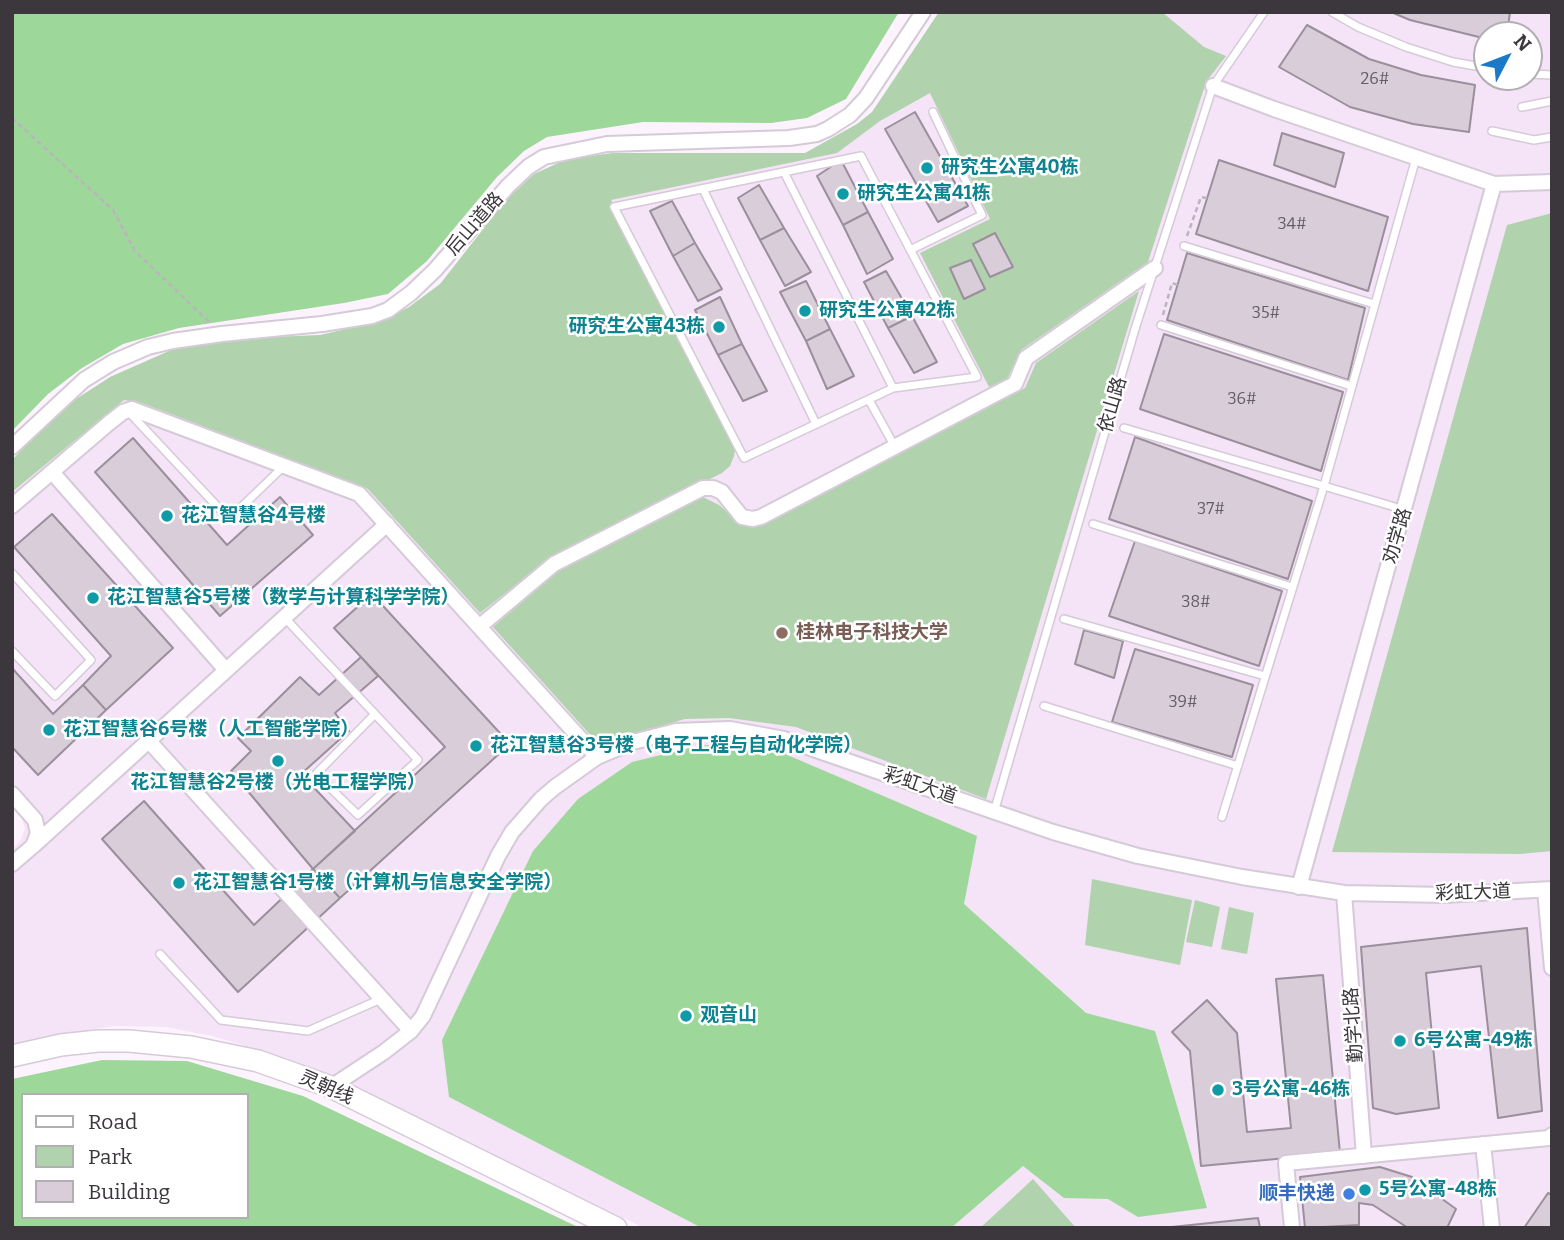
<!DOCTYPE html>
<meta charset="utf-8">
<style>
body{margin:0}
#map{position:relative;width:1564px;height:1240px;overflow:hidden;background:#fdf3fe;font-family:Bitter,serif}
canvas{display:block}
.frame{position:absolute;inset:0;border:14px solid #3b373c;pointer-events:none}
.legend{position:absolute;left:21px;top:1093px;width:228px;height:126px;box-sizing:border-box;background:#fff;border:2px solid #b1afb1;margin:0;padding:9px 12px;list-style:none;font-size:21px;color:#3b373c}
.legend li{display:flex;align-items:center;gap:14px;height:35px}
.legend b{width:35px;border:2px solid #b1afb1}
.north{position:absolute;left:1473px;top:21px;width:70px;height:70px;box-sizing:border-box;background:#fff;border:2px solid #b1afb1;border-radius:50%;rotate:48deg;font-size:19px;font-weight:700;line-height:28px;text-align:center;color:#3b373c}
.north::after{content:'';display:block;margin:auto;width:24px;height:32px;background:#1b7ac7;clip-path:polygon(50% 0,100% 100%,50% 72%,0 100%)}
</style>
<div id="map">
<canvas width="1564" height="1240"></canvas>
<div class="frame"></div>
<ul class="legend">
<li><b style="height:9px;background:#fff"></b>Road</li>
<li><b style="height:19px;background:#b0d3ad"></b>Park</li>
<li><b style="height:19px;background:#d9cdda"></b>Building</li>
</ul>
<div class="north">N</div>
</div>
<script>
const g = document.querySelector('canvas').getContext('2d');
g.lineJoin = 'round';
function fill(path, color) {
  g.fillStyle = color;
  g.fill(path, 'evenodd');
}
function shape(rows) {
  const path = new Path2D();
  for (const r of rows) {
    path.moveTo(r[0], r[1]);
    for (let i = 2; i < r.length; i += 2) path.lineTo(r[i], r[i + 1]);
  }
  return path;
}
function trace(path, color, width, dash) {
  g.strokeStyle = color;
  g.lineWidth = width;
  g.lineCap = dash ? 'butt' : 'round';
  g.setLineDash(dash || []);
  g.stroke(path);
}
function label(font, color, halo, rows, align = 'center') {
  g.font = font + ' Bitter,"Noto Sans SC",serif';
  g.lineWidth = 5;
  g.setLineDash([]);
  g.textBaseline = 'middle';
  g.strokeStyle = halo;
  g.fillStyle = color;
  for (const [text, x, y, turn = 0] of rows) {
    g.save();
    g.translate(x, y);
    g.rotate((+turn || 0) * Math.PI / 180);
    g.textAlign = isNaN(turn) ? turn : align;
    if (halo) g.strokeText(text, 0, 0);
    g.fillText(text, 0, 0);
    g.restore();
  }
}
const built = shape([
 [939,12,1552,12,1552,1228,644,1228,394,1106,273,1054,212,1036,166,1027,115,1026,47,1036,12,1045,12,850,21,840,25,828,20,814,12,806,12,460,110,377,178,347,249,338,320,335,381,321,409,307,440,284,506,200,534,174,567,159,613,153,805,153,857,124,872,112],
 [1487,35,1529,35,1529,77,1487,77]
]);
const green = shape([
 [939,12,1162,12,1204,47,1226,56,1206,82,1148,262,1021,350,1007,379,989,387,920,253,990,219,930,93,880,121,837,153,611,200,736,443,734,456,730,466,722,473,550,558,480,613,368,489,142,403,124,400,12,492,12,460,59,410,110,377,178,347,249,338,320,335,381,321,409,307,440,284,506,200,534,174,567,159,613,153,805,153,857,124,872,112],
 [1552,213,1552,851,1520,854,1332,852,1507,225],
 [1139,291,986,799,796,727,729,718,685,719,647,730,602,748,493,627,557,572,703,497,719,505,741,524,761,526,1025,388,1036,363],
 [1092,879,1192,900,1180,965,1085,945],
 [1195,900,1220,907,1212,947,1186,942],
 [1229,907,1254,913,1247,954,1221,949],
 [1033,1179,1076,1228,980,1228,1004,1206]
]);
const forest = shape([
 [12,12,899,12,846,99,807,118,771,123,643,122,547,137,524,151,497,177,427,261,388,294,344,303,179,328,123,344,82,368,48,394,12,431],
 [702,745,771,748,977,836,964,904,1086,1013,1155,1031,1207,1208,1138,1217,1108,1199,1064,1198,1023,1166,951,1228,702,1228,449,1097,442,1040,533,851,578,799,632,762],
 [102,1060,187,1061,303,1096,580,1228,12,1228,12,1079],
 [23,1095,247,1095,247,1217,23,1217]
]);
const building = shape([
 [1391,12,1510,12,1507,35,1487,35,1487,39,1410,20,1391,12],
 [1307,25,1369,59,1421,75,1475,85,1469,132,1413,124,1350,107,1279,67,1307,25],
 [915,112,968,206,938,222,885,129,915,112],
 [1282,133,1344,153,1335,187,1274,165,1282,133],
 [841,160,868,212,843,225,817,176,841,160],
 [1219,160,1388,217,1368,291,1196,234,1219,160],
 [759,185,784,228,760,240,738,198,759,185],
 [672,201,695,243,673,256,650,211,672,201],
 [868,212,893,259,867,274,843,225,868,212],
 [784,228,811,272,785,286,760,240,784,228],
 [995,233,1013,267,990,277,973,244,995,233],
 [695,243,722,289,698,301,673,256,695,243],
 [1187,253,1365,308,1348,380,1167,320,1187,253],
 [971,260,985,289,964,299,950,268,971,260],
 [886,271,912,316,888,328,864,282,886,271],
 [806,281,830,329,806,341,780,292,806,281],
 [720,297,742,344,718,355,695,310,720,297],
 [912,316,937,362,914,373,888,328,912,316],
 [830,329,854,376,827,389,806,341,830,329],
 [1164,334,1343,392,1321,471,1140,409,1164,334],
 [742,344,767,391,743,401,718,355,742,344],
 [1135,437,1312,501,1288,579,1109,519,1135,437],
 [133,438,227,545,280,497,313,535,220,616,95,472,133,438],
 [52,514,173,648,106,710,83,685,111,656,14,547,52,514],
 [1135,541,1282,591,1259,666,1109,616,1135,541],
 [372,594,510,744,340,898,313,869,445,747,334,628,372,594],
 [1084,630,1123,641,1114,678,1075,664,1084,630],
 [1135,649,1253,685,1232,757,1112,722,1135,649],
 [361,657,378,676,335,713,349,731,301,774,355,831,313,869,231,771,251,751,238,738,300,677,319,695,361,657],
 [12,668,53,714,83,685,106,710,38,775,12,747,12,668],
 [144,801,254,925,313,869,340,898,238,992,102,839,144,801],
 [1527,928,1542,1111,1498,1118,1481,966,1426,973,1439,1108,1396,1114,1373,1108,1361,947,1527,928],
 [1323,975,1340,1153,1201,1166,1190,1051,1172,1032,1207,1000,1237,1033,1247,1132,1291,1128,1276,979,1323,975],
 [1380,1167,1412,1177,1456,1209,1447,1228,1408,1228,1373,1205,1359,1203,1359,1225,1305,1228,1300,1177,1380,1167],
 [1548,1193,1552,1195,1552,1228,1524,1228,1548,1193],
 [1258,1218,1260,1228,1162,1228,1258,1218]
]);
const path = shape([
 [12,118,113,210,135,251,209,322],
 [1187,236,1201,197,1207,198],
 [1163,315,1172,283,1178,285]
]);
const lane = shape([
 [1332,12,1358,27,1406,47,1453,62,1487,68],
 [1529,74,1552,75],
 [1522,107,1552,101],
 [1492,131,1534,140,1552,137],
 [861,156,977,377,893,388,744,458,614,207,861,156],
 [784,172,893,388],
 [703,189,816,424],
 [1184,246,1374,304],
 [910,250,982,215,933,112],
 [1161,325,1351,386],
 [869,400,895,447],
 [127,410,229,519,284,466],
 [1124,428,1324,486,1222,817],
 [1405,510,1324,486,1416,158],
 [1093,524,1292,587],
 [12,573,91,660,55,696,12,651],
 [284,617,418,760,358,815,316,774,375,714],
 [1064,619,1265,676],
 [1044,706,1238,766],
 [994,812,1135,329,1213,86,1264,12],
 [160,954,221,1020,308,1031,381,999]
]);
const street = shape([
 [1213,86,1274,109,1494,184,1552,182],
 [12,447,84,380,113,362,148,347,173,341,222,334,322,324,372,316,388,310,411,293,435,270,508,186,528,167,544,157,607,144,789,138,817,134,828,129,850,115,866,98,923,12],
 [52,472,225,669],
 [12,506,109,423,123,412,132,409,359,494,597,757],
 [480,626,554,564,703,488,713,488,722,492,742,517,753,519,761,517,1005,389,1015,384,1026,358,1155,268],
 [148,740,411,1031],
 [12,794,35,820,38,833,33,846,12,864],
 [33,846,387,524],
 [1299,887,1494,184],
 [1545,890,1552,968],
 [1344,893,1364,1156],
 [331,1087,384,1052,411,1031,423,1016,498,856,512,832,541,799,555,787,597,757,633,742,676,731,730,729,784,739,1053,832,1138,856,1242,877,1344,893,1444,895,1552,889],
 [1483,1144,1492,1228],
 [1292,1228,1286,1163,1549,1138,1552,1135]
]);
const secondary = shape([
 [12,1056,61,1045,98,1041,129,1041,191,1047,258,1061,331,1087,616,1228]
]);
const markers = [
 [927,168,7,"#0f9aa8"],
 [843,194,7,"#0f9aa8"],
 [805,311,7,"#0f9aa8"],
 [719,327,7,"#0f9aa8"],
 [167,516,7,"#0f9aa8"],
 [93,598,7,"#0f9aa8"],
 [782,633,7,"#8d6e63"],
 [49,730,7,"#0f9aa8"],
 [476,746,7,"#0f9aa8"],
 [278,761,7,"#0f9aa8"],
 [179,883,7,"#0f9aa8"],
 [686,1016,7,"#0f9aa8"],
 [1400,1041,7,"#0f9aa8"],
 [1218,1090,7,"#0f9aa8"],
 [1365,1190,7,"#0f9aa8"],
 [1349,1194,7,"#3f7fe0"]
];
const numberNames = [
 ["26#",1375,80],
 ["34#",1292,225],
 ["35#",1266,314],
 ["36#",1242,400],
 ["37#",1211,510],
 ["38#",1196,603],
 ["39#",1183,703]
];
const cultureNames = [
 ["研究生公寓40栋",941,168],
 ["研究生公寓41栋",857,194],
 ["研究生公寓42栋",819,311],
 ["研究生公寓43栋",705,327,"right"],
 ["花江智慧谷4号楼",181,516],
 ["花江智慧谷5号楼（数学与计算科学学院）",107,598],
 ["花江智慧谷6号楼（人工智能学院）",63,730],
 ["花江智慧谷3号楼（电子工程与自动化学院）",490,746],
 ["花江智慧谷2号楼（光电工程学院）",278,783,"center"],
 ["花江智慧谷1号楼（计算机与信息安全学院）",193,883],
 ["观音山",700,1016],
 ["6号公寓-49栋",1414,1041],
 ["3号公寓-46栋",1232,1090],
 ["5号公寓-48栋",1379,1190]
];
const streetNames = [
 ["后山道路",475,224,-49],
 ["依山路",1113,405,-74],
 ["劝学路",1398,536,-74],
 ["彩虹大道",920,786,19],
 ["彩虹大道",1473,893,-2],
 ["勤学北路",1354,1025,-94],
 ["灵朝线",326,1088,23]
];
const educationNames = [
 ["桂林电子科技大学",796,633]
];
const shopNames = [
 ["顺丰快递",1335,1194]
];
fill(built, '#f5e3f7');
fill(green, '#b0d3ad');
fill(forest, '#9dd89a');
fill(building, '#d9cdda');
trace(building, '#9a8f9b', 2);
trace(lane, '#d5cad7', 10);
trace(street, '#d5cad7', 18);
trace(secondary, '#d5cad7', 24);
trace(path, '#bcb4bd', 2.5, [5, 3.5]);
trace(lane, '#fff', 7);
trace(street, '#fff', 14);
trace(secondary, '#fff', 21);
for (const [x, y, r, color] of markers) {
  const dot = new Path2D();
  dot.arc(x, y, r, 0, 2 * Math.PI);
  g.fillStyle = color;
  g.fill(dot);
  trace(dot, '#fff', 2.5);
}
label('16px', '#625c64', null, numberNames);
label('bold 19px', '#0d838f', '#fff', cultureNames, 'left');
label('19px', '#3b373c', '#fff', streetNames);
label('bold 19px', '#785e54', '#fff', educationNames, 'left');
label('bold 19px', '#366cbe', '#fff', shopNames, 'right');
</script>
